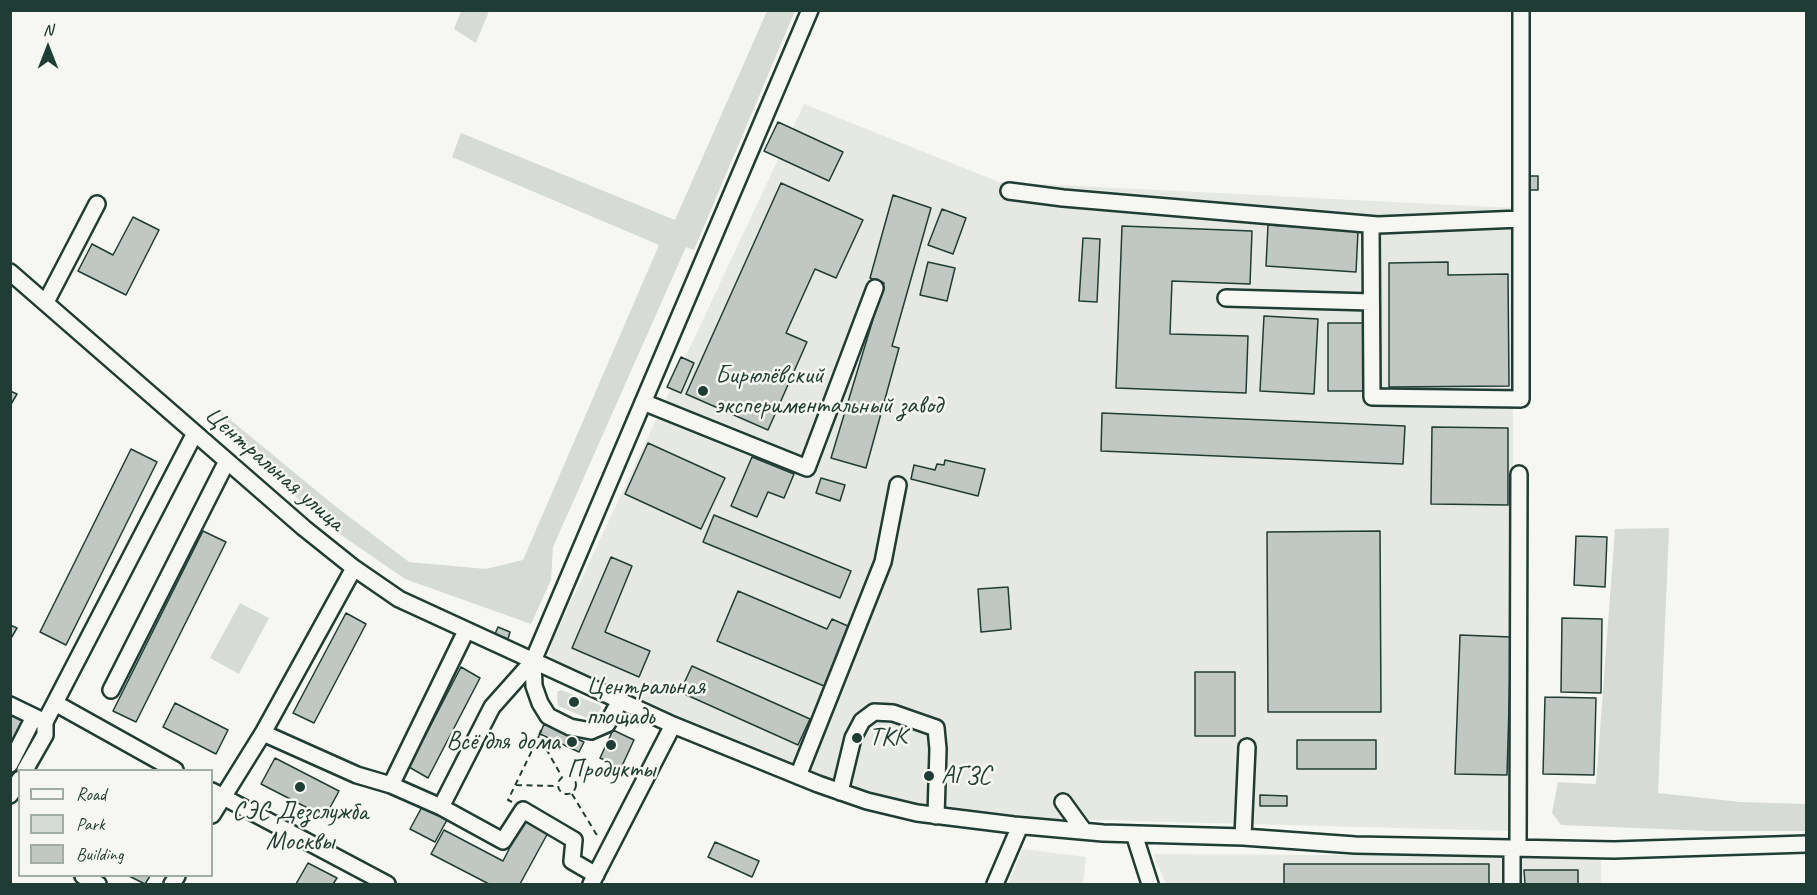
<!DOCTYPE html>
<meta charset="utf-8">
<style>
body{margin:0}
#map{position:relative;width:1817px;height:895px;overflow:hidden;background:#f6f6f2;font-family:Caveat,sans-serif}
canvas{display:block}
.frame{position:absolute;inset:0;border:12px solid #1f3d34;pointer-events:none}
.legend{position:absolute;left:18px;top:769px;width:195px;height:108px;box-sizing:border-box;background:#f6f6f2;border:2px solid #a0aca6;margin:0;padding:8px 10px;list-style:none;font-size:18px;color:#1f3d34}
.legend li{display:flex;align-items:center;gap:12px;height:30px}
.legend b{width:30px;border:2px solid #a0aca6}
.north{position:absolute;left:18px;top:18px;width:60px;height:60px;-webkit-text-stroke:4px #f6f6f2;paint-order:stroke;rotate:0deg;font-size:16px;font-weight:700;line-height:24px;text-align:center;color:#1f3d34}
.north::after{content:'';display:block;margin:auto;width:21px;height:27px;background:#1f3d34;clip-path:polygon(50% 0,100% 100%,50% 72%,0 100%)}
</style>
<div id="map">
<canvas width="1817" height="895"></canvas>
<div class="frame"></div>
<ul class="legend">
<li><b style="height:8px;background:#f6f6f2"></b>Road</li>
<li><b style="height:16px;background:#d6dbd6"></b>Park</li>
<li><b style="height:16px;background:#c1c8c3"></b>Building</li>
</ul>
<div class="north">N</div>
</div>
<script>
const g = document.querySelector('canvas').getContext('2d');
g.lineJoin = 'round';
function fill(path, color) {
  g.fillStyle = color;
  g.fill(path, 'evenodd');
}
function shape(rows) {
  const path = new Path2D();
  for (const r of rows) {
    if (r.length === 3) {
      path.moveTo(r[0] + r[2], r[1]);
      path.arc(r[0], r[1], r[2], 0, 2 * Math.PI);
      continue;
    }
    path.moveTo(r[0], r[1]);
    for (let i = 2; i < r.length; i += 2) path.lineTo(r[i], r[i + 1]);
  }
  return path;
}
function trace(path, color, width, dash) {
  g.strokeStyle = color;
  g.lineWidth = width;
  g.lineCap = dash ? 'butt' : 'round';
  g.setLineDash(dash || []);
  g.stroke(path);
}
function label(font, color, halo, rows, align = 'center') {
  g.font = font + ' Caveat,sans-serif';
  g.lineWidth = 5;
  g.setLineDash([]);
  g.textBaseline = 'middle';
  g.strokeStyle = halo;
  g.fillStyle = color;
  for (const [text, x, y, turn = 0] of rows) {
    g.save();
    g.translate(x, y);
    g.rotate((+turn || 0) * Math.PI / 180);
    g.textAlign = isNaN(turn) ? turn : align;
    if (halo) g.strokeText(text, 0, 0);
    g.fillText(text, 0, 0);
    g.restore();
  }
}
const built = shape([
 [804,104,999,182,1513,208,1513,831,1057,819,874,799,662,711,552,659,549,653,552,642],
 [1023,849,1086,857,1083,884,1008,884],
 [1153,854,1601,857,1601,884,1166,884]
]);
const green = shape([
 [461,11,489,11,476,43,454,29],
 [767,11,795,11,694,250,686,247,553,547,551,580,531,624,405,579,331,528,217,426,222,413,335,506,409,562,486,569,523,560,659,245,452,157,461,133,675,220],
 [1669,528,1658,793,1740,802,1806,804,1806,831,1712,831,1561,825,1552,813,1558,782,1596,784,1615,529],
 [240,603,269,618,239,674,210,658],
 [561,690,600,705,601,708,596,717,587,718,558,706,557,692]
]);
const building = shape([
 [778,122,843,152,829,181,764,151,778,122],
 [1527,176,1538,176,1538,190,1527,190,1527,176],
 [781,183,863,220,836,278,815,269,786,333,807,342,768,430,686,394,781,183],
 [893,195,931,208,892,346,899,348,866,468,831,458,884,283,870,278,893,195],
 [942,209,966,218,953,254,928,245,942,209],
 [133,217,159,230,126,295,78,271,92,244,113,255,133,217],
 [1268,225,1358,231,1356,272,1266,266,1268,225],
 [1122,226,1252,231,1250,284,1172,281,1170,334,1248,336,1246,393,1116,388,1122,226],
 [1083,238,1100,239,1097,302,1079,301,1083,238],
 [928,262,955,268,947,301,920,295,928,262],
 [1448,262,1448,275,1508,274,1509,386,1389,387,1389,263,1448,262],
 [1264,316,1318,319,1314,394,1260,391,1264,316],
 [1328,323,1367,323,1367,391,1328,391,1328,323],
 [681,357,694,363,681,393,667,387,681,357],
 [10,391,17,394,10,406,10,391],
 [1102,413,1405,426,1403,464,1101,451,1102,413],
 [1432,427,1508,428,1508,505,1431,504,1432,427],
 [648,443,725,478,701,529,625,494,648,443],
 [131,449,157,462,66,645,40,632,131,449],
 [752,457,794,474,784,498,768,492,757,517,731,506,752,457],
 [945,460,985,469,978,496,911,479,914,465,935,470,937,464,944,465,945,460],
 [821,478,845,485,840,501,816,493,821,478],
 [714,515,851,571,840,598,703,542,714,515],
 [203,531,226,542,136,722,113,711,203,531],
 [1380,531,1381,712,1268,712,1267,532,1380,531],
 [1576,536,1607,537,1605,587,1574,585,1576,536],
 [611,557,632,566,605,632,650,651,639,677,572,648,611,557],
 [1008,587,1011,629,981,632,978,589,1008,587],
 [738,591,827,629,832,619,850,627,824,686,717,641,738,591],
 [346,613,366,624,314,723,293,713,346,613],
 [1562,618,1602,619,1601,693,1561,692,1562,618],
 [10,625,17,628,10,640,10,625],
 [498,627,510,632,508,639,495,634,498,627],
 [1460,635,1511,637,1507,775,1455,774,1460,635],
 [692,666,810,719,798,745,680,692,692,666],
 [461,667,480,678,428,778,409,767,461,667],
 [1195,672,1235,672,1235,736,1195,736,1195,672],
 [1545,697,1596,698,1594,775,1543,774,1545,697],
 [175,703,228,730,216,754,163,727,175,703],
 [10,713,26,720,10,750,10,713],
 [544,724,584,742,579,752,540,734,544,724],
 [613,730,634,740,621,768,600,758,613,730],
 [1297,740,1376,740,1376,769,1297,769,1297,740],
 [275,758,339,791,325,817,261,784,275,758],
 [1260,795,1287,796,1287,806,1260,806,1260,795],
 [423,805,448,818,435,842,410,829,423,805],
 [525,818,549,831,520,884,489,884,431,854,444,830,503,861,525,818],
 [715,842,759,861,752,877,708,857,715,842],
 [308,863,337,878,333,884,296,884,308,863],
 [1284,864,1489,864,1489,884,1284,884,1284,864],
 [1524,870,1578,870,1578,884,1525,884,1524,870],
 [129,876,150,876,145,884,129,876]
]);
const path = shape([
 [541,730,539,736,562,777],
 [567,785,9],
 [516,785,558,786],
 [572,794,598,837],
 [512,802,508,800,539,736]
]);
const minor = shape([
 [1009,191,1063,198,1378,225,1520,219],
 [1371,225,1372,397,1521,399,1521,10],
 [10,272,304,528,354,568,399,599,673,725,818,784,867,801,917,813,1014,825,1103,833,1243,837,1355,845,1614,850,1806,844],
 [1226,298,1371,302],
 [46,302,97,204],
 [643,402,807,468,875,288],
 [533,661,534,686,540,703,548,716,570,727,591,731,607,724,620,701],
 [111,690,227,461],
 [55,703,175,770],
 [10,705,43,721],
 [263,733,354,568],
 [10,764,34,717],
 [25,770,45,735,45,722,195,433],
 [798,776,883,562,898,485],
 [391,785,466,631],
 [212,791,387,884],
 [840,792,853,738,862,721,874,712,893,713,936,728,938,749,936,816],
 [10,795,20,779],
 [1063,802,1084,831],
 [441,807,503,841,523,810,574,840,572,861,596,875],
 [212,815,263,733,357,775,391,785,441,807,492,707,533,661,810,10],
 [1134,834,1150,884],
 [1243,837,1247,747],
 [1512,848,1512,884],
 [1518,848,1519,474],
 [83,876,98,884],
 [172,884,177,876],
 [591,884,673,725],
 [995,884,1020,826]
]);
const markers = [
 [703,391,6,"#1f3d34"],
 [574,702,6,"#1f3d34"],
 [857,738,6,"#1f3d34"],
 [572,742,6,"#1f3d34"],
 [611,745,6,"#1f3d34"],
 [929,776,6,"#1f3d34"],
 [300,787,6,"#1f3d34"]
];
const poiNames = [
 ["Бирюлёвский",715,376],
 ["экспериментальный завод",715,406],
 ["Центральная",586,687],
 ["площадь",586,717],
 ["ТКК",869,738],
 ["Всё для дома",560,742,"right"],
 ["Продукты",611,770,"center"],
 ["АГЗС",941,776],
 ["СЭС Дезслужба",300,812,"center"],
 ["Москвы",300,842,"center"]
];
const streetNames = [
 ["Центральная улица",274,469,41]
];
fill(built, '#e6e8e4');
fill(green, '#d6dbd6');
fill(building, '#c1c8c3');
trace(building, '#1f3d34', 1.5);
trace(minor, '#1f3d34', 20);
trace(path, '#1f3d34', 2, [6, 4.5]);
trace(minor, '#f6f6f2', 15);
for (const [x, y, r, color] of markers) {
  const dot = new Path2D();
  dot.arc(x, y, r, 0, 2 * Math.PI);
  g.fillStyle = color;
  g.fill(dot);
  trace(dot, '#f6f6f2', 2);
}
label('26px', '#1f3d34', '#f6f6f2', poiNames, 'left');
label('26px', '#1f3d34', '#f6f6f2', streetNames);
</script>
